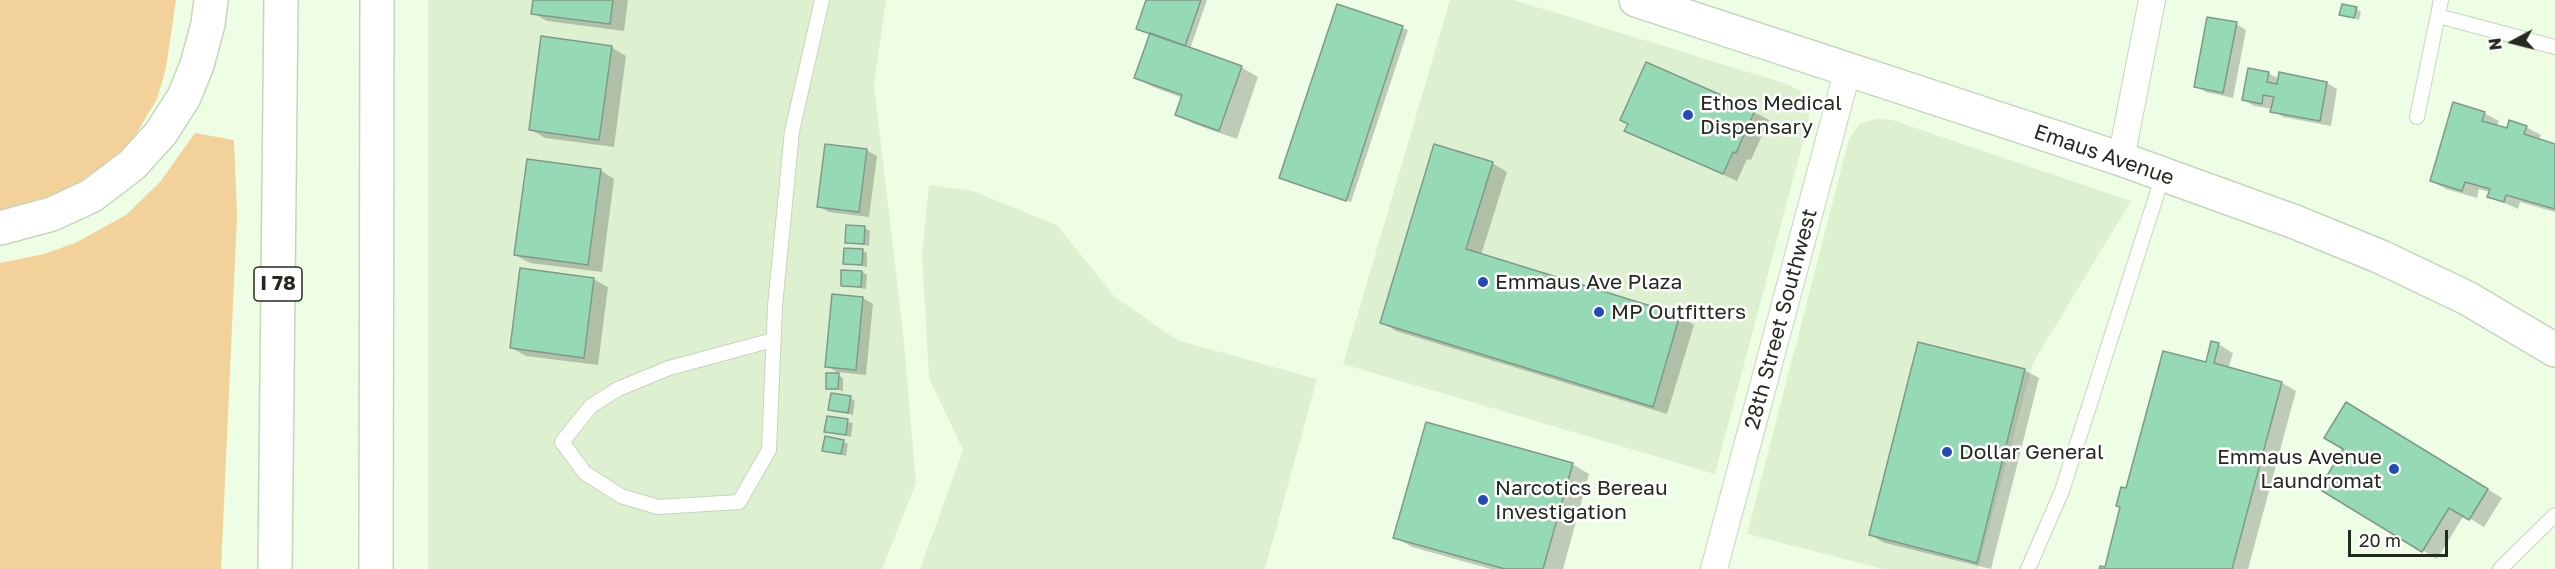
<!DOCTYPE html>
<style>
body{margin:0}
#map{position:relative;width:2555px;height:569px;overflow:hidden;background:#eefee4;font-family:"Golos Text",sans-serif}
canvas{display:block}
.north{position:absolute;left:2483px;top:12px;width:60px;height:60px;-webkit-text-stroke:4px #fff;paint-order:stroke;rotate:263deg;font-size:16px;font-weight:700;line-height:24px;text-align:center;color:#242a20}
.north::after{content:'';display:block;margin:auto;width:21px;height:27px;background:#242a20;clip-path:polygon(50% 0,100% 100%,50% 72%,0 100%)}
.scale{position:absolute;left:2348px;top:530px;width:100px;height:27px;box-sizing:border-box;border:3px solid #242a20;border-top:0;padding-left:8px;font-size:18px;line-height:21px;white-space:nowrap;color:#242a20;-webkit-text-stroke:4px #fff;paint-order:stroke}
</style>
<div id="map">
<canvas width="2555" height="569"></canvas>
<div class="north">N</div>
<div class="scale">20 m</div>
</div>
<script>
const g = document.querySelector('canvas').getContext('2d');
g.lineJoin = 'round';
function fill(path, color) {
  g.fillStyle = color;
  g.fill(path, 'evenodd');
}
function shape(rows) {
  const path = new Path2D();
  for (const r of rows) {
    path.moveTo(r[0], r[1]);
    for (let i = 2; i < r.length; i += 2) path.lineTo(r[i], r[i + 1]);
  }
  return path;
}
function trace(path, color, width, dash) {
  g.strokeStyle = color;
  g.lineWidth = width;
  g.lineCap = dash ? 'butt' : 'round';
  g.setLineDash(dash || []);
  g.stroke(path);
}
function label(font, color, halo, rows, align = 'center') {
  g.font = font + ' "Golos Text",sans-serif';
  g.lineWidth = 5;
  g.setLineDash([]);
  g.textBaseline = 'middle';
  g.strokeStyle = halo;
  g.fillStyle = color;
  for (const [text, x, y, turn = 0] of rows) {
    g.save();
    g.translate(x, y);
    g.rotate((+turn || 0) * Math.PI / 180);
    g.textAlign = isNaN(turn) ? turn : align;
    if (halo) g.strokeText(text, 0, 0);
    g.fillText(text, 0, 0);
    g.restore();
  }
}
const built = shape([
 [428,0,886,0,874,84,903,332,916,483,882,569,428,569],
 [1450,0,1514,0,1787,84,1800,91,1808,102,1809,119,1715,474,1343,364],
 [1878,119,1892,120,2131,201,2033,363,1978,569,1883,569,1747,534,1849,139,1860,123],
 [929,185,973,191,1057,225,1115,297,1177,340,1317,379,1265,569,920,569,963,450,929,378,922,255]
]);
const green = shape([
 [0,0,176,0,166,68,157,99,136,134,114,160,81,187,0,215],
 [195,133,234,140,237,216,221,569,0,569,0,263,44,254,75,243,126,215,160,182]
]);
const shadow = shape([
 [534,0,628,0,624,31,547,21,533,13],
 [1147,0,1207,0,1190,49,1241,67,1258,77,1237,139,1194,124,1177,115,1183,98,1153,87,1136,77,1151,34],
 [1338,6,1408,30,1351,202,1281,178],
 [2356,9,2361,12,2359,20,2341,14],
 [2236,24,2246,30,2233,98,2206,92,2195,86],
 [611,47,626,56,614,147,545,138,530,129],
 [2268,73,2279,79,2327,83,2337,89,2331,126,2283,117,2273,109,2254,106,2244,100],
 [1754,112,1769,120,1751,160,1747,159,1737,181,1626,131],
 [2484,113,2499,121,2497,127,2508,130,2526,127,2541,135,2539,140,2555,145,2555,212,2520,202,2518,209,2489,196,2490,192,2479,189,2477,198,2446,189,2431,181],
 [866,150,877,156,869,217,829,212,818,206],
 [1492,163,1507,172,1481,255,1680,316,1694,325,1667,414,1396,331,1382,322],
 [600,170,614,179,602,272,530,263,515,255],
 [865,228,870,231,869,246,846,242],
 [862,250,867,253,867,267,845,263],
 [862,272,867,275,866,289,842,285],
 [593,279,608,287,598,365,526,356,512,348],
 [863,298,873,304,866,375,837,372,827,366],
 [2218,344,2233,353,2228,369,2282,383,2296,391,2248,569,2100,569,2106,569,2127,490],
 [2024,370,2039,378,1991,569,1885,543,1870,535],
 [838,375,843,378,843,391,827,388],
 [850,398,855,401,853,415,830,409],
 [2361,412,2502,498,2484,527,2464,515,2437,559,2321,489,2345,449],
 [828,418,853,423,851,437,826,431],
 [843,441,848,444,846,456,824,450],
 [1572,464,1589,474,1563,569,1491,569,1412,547,1395,537]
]);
const building = shape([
 [533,0,613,0,610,24,531,14,533,0],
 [1146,0,1201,0,1185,46,1136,29,1146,0],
 [1337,4,1403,26,1346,201,1279,178,1337,4],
 [2342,4,2357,7,2354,18,2339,15,2342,4],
 [2207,17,2237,22,2223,93,2194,87,2207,17],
 [1150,33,1242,66,1219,131,1175,115,1182,95,1134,78,1150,33],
 [541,36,612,46,599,140,529,130,541,36],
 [1646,62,1755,110,1736,153,1733,152,1723,174,1624,131,1628,124,1620,120,1646,62],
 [2248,68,2269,72,2267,82,2277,84,2279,72,2327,82,2320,121,2270,112,2274,97,2263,95,2262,104,2242,100,2248,68],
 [2453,102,2485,112,2482,121,2507,128,2509,120,2527,126,2524,134,2555,144,2555,209,2506,195,2504,202,2487,197,2490,189,2465,182,2462,191,2430,181,2453,102],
 [825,144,867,149,859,212,817,207,825,144],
 [1434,144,1493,162,1466,249,1680,315,1653,407,1380,323,1434,144],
 [527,159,601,169,588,265,514,255,527,159],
 [846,225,865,226,864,244,845,243,846,225],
 [844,248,863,249,862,265,843,264,844,248],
 [520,268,594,278,584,358,510,348,520,268],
 [841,270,862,271,861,287,841,286,841,270],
 [832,294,863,297,856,370,825,367,832,294],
 [2211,341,2219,343,2214,363,2282,382,2232,569,2099,569,2100,566,2105,567,2120,507,2116,506,2121,487,2126,488,2163,351,2206,362,2211,341],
 [1918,342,2025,369,1977,563,1869,535,1918,342],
 [826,373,839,373,838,389,826,389,826,373],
 [831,393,851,396,848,413,828,410,831,393],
 [2346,402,2488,489,2469,520,2449,508,2422,552,2319,489,2343,449,2324,438,2346,402],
 [827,416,848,419,846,435,824,432,827,416],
 [1426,422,1573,463,1543,569,1505,569,1393,538,1426,422],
 [825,436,844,440,841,454,822,451,825,436]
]);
const service = shape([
 [2438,16,2555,47],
 [2417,117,2441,0],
 [773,340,669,368,618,389,591,406,562,442,585,473,621,496,658,507,739,502,769,450,775,306,792,131,822,0],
 [2028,569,2062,491,2163,175],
 [2500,569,2555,515]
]);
const minor = shape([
 [2121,159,2152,0],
 [1714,569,1848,69]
]);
const secondary = shape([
 [1636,0,2121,159,2295,222,2381,257,2467,298,2555,350]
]);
const motorway = shape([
 [0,228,52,214,91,196,132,165,161,133,184,97,197,65,208,24,211,0],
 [275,569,281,0],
 [376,569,377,0]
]);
const markers = [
 [1688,115,6,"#234ab8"],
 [1483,282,6,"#234ab8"],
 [1599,312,6,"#234ab8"],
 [1947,452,6,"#234ab8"],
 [2394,469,6,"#234ab8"],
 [1483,500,6,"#234ab8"]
];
const shields = [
 [278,284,48]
];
const shieldNames = [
 ["I 78",278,284]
];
const poiNames = [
 ["Ethos Medical",1700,103],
 ["Dispensary",1700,127],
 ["Emmaus Ave Plaza",1495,282],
 ["MP Outfitters",1611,312],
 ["Dollar General",1959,452],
 ["Emmaus Avenue",2382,457,"right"],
 ["Laundromat",2382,481,"right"],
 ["Narcotics Bereau",1495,488],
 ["Investigation",1495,512]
];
const streetNames = [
 ["Emaus Avenue",2104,155,19],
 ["28th Street Southwest",1781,319,-75]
];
fill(built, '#ddf1d1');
fill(green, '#f2d19a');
fill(shadow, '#0003');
fill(building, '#96dab5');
trace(building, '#7f9a8a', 1.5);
trace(service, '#c5d5bc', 16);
trace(minor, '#c5d5bc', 28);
trace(secondary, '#c5d5bc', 36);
trace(motorway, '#c5d5bc', 36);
trace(service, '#fff', 14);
trace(minor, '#fff', 26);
trace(secondary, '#fff', 33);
trace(motorway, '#fff', 33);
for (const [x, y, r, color] of markers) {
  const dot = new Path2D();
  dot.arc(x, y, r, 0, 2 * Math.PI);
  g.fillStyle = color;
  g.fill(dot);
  trace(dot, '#fff', 2);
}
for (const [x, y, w] of shields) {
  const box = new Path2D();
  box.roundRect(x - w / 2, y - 17, w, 34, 4.5);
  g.fillStyle = '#fff';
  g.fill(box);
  trace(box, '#242a20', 1.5);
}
label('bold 20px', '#242a20', null, shieldNames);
label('21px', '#242a20', '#fff', poiNames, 'left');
label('21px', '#242a20', '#fff', streetNames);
</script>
